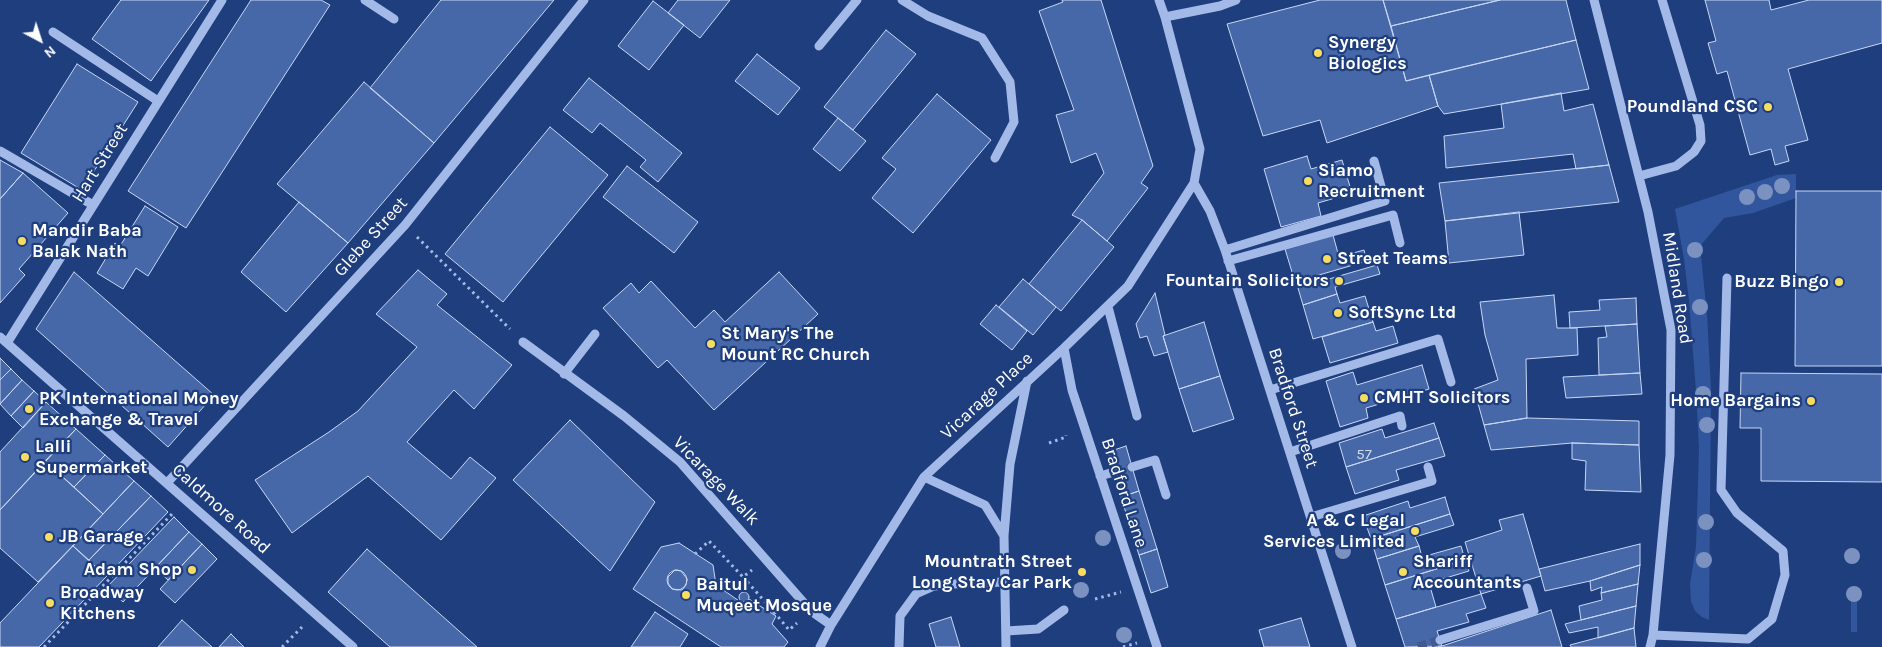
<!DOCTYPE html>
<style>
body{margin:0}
#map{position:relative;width:1882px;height:647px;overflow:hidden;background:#1f3e7e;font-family:Karla,sans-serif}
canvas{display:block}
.north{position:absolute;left:15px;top:15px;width:50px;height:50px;-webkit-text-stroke:4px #1f3e7e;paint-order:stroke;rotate:140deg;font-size:14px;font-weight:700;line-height:20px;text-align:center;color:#fff}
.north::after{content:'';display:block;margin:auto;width:18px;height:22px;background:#fff;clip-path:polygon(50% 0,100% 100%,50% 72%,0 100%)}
</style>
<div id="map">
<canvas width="1882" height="647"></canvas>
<div class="north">N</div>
</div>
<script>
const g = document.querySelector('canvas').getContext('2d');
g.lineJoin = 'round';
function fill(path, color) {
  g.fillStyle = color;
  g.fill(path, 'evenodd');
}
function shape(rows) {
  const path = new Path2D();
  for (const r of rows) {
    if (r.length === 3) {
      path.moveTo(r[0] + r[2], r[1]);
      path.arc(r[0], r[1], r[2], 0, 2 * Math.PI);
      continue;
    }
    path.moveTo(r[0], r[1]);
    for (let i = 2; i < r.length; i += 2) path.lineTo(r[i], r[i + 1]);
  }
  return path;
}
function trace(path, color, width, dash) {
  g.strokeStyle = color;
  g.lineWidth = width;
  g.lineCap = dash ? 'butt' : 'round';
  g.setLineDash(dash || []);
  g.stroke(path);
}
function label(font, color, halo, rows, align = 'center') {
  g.font = font + ' Karla,sans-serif';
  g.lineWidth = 4.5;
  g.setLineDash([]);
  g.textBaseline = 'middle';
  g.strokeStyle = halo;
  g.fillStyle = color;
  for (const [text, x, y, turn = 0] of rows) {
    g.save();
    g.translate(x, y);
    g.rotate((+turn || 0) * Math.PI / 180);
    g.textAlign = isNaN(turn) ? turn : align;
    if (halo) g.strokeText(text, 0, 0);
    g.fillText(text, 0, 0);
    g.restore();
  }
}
const green = shape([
 [1796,174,1796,198,1753,213,1724,218,1700,246,1707,315,1711,389,1709,620,1702,617,1695,611,1691,601,1690,584,1696,547,1699,449,1696,391,1689,300,1684,259,1675,209,1777,175],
 [1851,592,1857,592,1857,632,1851,632]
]);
const building = shape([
 [121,0,209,0,151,81,92,39,121,0],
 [251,0,321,0,330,5,186,228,128,191,251,0],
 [441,0,554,0,434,143,370,88,441,0],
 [678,0,730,0,700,38,668,13,678,0],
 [1062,0,1101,0,1153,166,1141,183,1148,188,1107,241,1082,220,1072,215,1104,173,1096,153,1071,163,1056,115,1074,110,1039,11,1063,2,1062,0],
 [1320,0,1383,0,1406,81,1429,75,1438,106,1327,143,1320,120,1263,136,1227,24,1320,0],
 [1383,0,1500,0,1391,26,1383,0],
 [1500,0,1566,0,1576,40,1406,81,1391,26,1500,0],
 [1705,0,1769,0,1771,10,1809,0,1882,0,1882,43,1788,69,1808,140,1785,146,1789,161,1775,165,1771,149,1750,155,1727,71,1717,74,1708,43,1716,41,1705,0],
 [653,1,684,25,649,70,618,46,653,1],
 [886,30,916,54,853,130,824,107,886,30],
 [1576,40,1589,89,1444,114,1438,106,1429,75,1576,40],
 [757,54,800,88,778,115,735,81,757,54],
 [77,64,138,102,82,190,21,153,77,64],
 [589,78,682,153,658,182,640,167,646,160,600,123,592,133,563,110,589,78],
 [364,82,434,143,348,243,277,184,364,82],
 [1561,93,1564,111,1593,104,1609,165,1576,169,1573,154,1446,168,1444,136,1504,128,1501,104,1561,93],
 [937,94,991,140,913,233,872,198,896,169,882,158,937,94],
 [838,118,866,141,840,171,813,149,838,118],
 [550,127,608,175,503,302,445,254,550,127],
 [1307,156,1311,169,1342,160,1352,193,1318,203,1321,216,1281,227,1264,169,1307,156],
 [0,160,23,173,0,199,0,160],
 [1609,165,1619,202,1445,221,1439,183,1609,165],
 [627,166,698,222,674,253,603,197,627,166],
 [23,173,68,213,19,269,25,275,0,303,0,199,23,173],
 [1796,191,1882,191,1882,366,1795,366,1796,191],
 [299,202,348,243,286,312,241,272,299,202],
 [145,206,178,227,148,276,136,268,123,289,97,273,115,243,120,246,145,206],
 [1519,212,1524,255,1449,263,1445,221,1519,212],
 [1082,220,1114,247,1061,311,1029,284,1082,220],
 [1333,235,1339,257,1364,250,1367,261,1295,282,1285,249,1333,235],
 [1377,265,1380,274,1335,287,1337,294,1303,305,1298,288,1377,265],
 [418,270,447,294,437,305,512,365,474,409,454,390,407,442,451,479,470,457,496,478,441,540,368,476,292,533,255,480,329,432,358,411,417,347,376,314,418,270],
 [74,272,214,395,168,447,36,329,74,272],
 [779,272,818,314,714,410,667,360,658,368,603,308,631,283,639,293,651,281,695,328,714,310,725,322,779,272],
 [1023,279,1056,307,1033,335,999,307,1023,279],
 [1155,293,1165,335,1163,336,1168,352,1154,356,1147,336,1140,338,1136,324,1155,293],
 [1337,294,1340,303,1365,296,1373,322,1313,339,1303,305,1337,294],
 [1554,295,1557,328,1577,328,1578,355,1526,359,1527,418,1484,425,1474,389,1498,380,1485,335,1480,302,1554,295],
 [1636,298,1637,324,1570,328,1569,312,1600,310,1599,300,1636,298],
 [996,305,1027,331,1012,350,980,324,996,305],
 [1204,322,1220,376,1179,389,1163,336,1204,322],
 [1373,322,1376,331,1393,326,1398,343,1330,363,1322,337,1373,322],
 [1637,324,1640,373,1599,375,1598,338,1607,337,1605,326,1637,324],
 [0,358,11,369,0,380,0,358],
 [1422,365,1429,389,1366,408,1368,418,1340,427,1326,381,1353,372,1357,385,1422,365],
 [11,369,22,380,0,404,0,380,11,369],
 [1640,373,1642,394,1566,398,1563,377,1640,373],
 [1741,373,1882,374,1882,482,1761,481,1761,428,1740,428,1741,373],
 [1220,376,1234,419,1193,432,1179,389,1220,376],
 [22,380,34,391,11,416,0,404,22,380],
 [34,391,46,402,23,428,11,416,34,391],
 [46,402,76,429,0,510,0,452,46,402],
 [1527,418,1639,421,1639,445,1572,443,1491,450,1484,425,1527,418],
 [570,420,655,502,610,571,513,480,570,420],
 [1434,423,1439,438,1346,467,1339,443,1382,429,1385,438,1434,423],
 [76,429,105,455,74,487,45,461,76,429],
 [1439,438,1445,456,1396,470,1399,480,1355,494,1346,467,1439,438],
 [1572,443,1639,445,1641,492,1585,490,1586,461,1572,459,1572,443],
 [1126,446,1139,491,1121,497,1108,452,1126,446],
 [105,455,134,481,103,514,74,487,105,455],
 [45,461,103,514,38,582,0,548,0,510,45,461],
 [134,481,151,496,89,560,73,546,134,481],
 [1139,491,1157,549,1139,555,1121,497,1139,491],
 [151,496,168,512,106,577,89,560,151,496],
 [1445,497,1450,514,1371,539,1363,516,1408,501,1410,508,1445,497],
 [1450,514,1454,525,1415,537,1419,546,1377,559,1371,539,1450,514],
 [1523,514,1541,576,1481,594,1465,542,1502,530,1499,520,1523,514],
 [174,517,189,532,123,602,107,587,174,517],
 [189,532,202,544,168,580,155,568,189,532],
 [679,543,713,565,716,585,745,605,749,599,776,616,772,624,788,642,784,647,721,647,633,589,661,547,679,543],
 [675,570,681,571,687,579,686,585,682,590,672,589,668,583,668,577,675,570],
 [202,544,217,559,175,603,160,589,202,544],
 [1640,544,1640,565,1590,581,1545,591,1539,569,1640,544],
 [73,546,106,577,39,647,0,647,0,623,73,546],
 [1419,546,1422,557,1461,546,1465,560,1385,585,1377,559,1419,546],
 [367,549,477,647,390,647,328,592,367,549],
 [1157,549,1168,587,1151,593,1139,555,1157,549],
 [1465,560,1469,571,1429,583,1436,607,1396,619,1385,585,1465,560],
 [1640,565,1638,584,1601,593,1602,587,1591,591,1590,581,1640,565],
 [677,580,10],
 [1638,584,1636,606,1581,620,1579,606,1602,600,1601,593,1638,584],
 [744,597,5],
 [1481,594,1486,608,1466,614,1469,622,1437,631,1442,646,1405,647,1396,619,1481,594],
 [1636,606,1634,628,1598,638,1598,627,1569,633,1565,624,1636,606],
 [1551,610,1562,647,1438,647,1442,646,1551,610],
 [655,612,688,634,680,647,631,647,655,612],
 [951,617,960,647,936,647,929,624,951,617],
 [1301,618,1310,647,1264,647,1259,630,1301,618],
 [182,620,212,647,158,647,182,620],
 [1634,628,1636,647,1571,647,1570,645,1634,628],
 [231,634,244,647,219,647,231,634]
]);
const minorTunnel = shape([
 [1114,472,1132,467],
 [1418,647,1440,640]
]);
const path = shape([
 [417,237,510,329],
 [1049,443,1066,437,1066,435],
 [695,554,709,541,743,577,752,570],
 [743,577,774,612,783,605],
 [1095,599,1121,592],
 [774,612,789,630,797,623],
 [44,647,173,513],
 [282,647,302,627],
 [1123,647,1137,643]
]);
const minor = shape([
 [365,0,394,19],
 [902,0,928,16,982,38,1010,82,1014,122,995,158],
 [1594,0,1648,212,1671,330,1670,455,1653,635,1650,647],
 [1165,17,1220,6,1236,0],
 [53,32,158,101],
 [819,46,857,0],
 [0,151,93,205],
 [1639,176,1676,166,1694,152,1701,141,1700,125,1662,0],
 [1194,183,1210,211,1225,250,1352,647],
 [1225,250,1385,201,1374,161],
 [1228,261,1393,215,1400,243],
 [1108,307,1137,416],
 [0,337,353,647],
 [523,342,624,416,680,462,811,611,831,625],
 [7,343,222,0],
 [1064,348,1072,390,1157,647],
 [564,374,595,334],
 [1270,390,1438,339,1451,382],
 [1290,452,1400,416,1402,426],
 [1132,467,1155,460,1166,495],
 [1100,476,1114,472],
 [924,477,985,505,1004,536,1006,647],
 [167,483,405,225,584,0],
 [1311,517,1432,481,1428,467],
 [1004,536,1010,464,1027,381],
 [1006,631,1038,629,1064,610],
 [1653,635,1748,639,1772,619,1785,575,1783,551,1737,513,1721,490,1727,278],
 [1440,640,1534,611,1527,588],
 [820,647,831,625,924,477,1064,348,1128,286,1194,183,1200,149,1165,17,1159,0],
 [899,647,900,616,916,594,934,586,954,584,1005,582]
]);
const trees = [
 [1782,186],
 [1765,192],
 [1747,197],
 [1695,250],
 [1700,307],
 [1703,394],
 [1707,425],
 [1706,522],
 [1103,538],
 [1343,551],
 [1852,556],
 [1704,560],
 [1081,590],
 [1854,594],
 [1124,635]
];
const markers = [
 [1318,53,5,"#f6dc63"],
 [1768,107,5,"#f6dc63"],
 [1308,181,5,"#f6dc63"],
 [22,241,5,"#f6dc63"],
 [1327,259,5,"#f6dc63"],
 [1339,281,5,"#f6dc63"],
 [1839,282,5,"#f6dc63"],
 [1338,313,5,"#f6dc63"],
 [711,344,5,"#f6dc63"],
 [1364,398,5,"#f6dc63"],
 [1811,401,5,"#f6dc63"],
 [29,409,5,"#f6dc63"],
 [25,457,5,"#f6dc63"],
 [1415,531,5,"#f6dc63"],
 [49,537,5,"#f6dc63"],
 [192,570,5,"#f6dc63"],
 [1082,572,5,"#f6dc63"],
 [1403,572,5,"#f6dc63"],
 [686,595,5,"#f6dc63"],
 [50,603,5,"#f6dc63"]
];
const numberNames = [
 ["57",1364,455]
];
const poiNames = [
 ["Synergy",1328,43],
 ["Biologics",1328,64],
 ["Poundland CSC",1758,107,"right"],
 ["Siamo",1318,171],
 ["Recruitment",1318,192],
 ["Mandir Baba",32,231],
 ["Balak Nath",32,252],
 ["Street Teams",1337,259],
 ["Fountain Solicitors",1329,281,"right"],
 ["Buzz Bingo",1829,282,"right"],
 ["SoftSync Ltd",1348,313],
 ["St Mary's The",721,334],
 ["Mount RC Church",721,355],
 ["CMHT Solicitors",1374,398],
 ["PK International Money",39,399],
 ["Exchange & Travel",39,420],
 ["Home Bargains",1801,401,"right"],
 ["Lalli",35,447],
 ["Supermarket",35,468],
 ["A & C Legal",1405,521,"right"],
 ["Services Limited",1405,542,"right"],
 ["JB Garage",59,537],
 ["Mountrath Street",1072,562,"right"],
 ["Long Stay Car Park",1072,583,"right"],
 ["Shariff",1413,562],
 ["Accountants",1413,583],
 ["Adam Shop",182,570,"right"],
 ["Baitul",696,585],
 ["Muqeet Mosque",696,606],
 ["Broadway",60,593],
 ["Kitchens",60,614]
];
const streetNames = [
 ["Hart Street",100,163,-58],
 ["Glebe Street",371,237,-48],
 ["Midland Road",1677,288,81],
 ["Vicarage Place",987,396,-43],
 ["Bradford Street",1293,408,72],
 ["Vicarage Walk",716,481,46],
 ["Bradford Lane",1124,493,72],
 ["Caldmore Road",221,509,42]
];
fill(green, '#32569d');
fill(building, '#4768a8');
trace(building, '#c7d7f6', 1);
trace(minorTunnel, '#415b91', 9, [9, 4.5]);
trace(path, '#a3bae8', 3, [2.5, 4]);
trace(minor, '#a3bae8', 9);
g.fillStyle = '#7b92c0';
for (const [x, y] of trees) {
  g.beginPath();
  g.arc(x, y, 8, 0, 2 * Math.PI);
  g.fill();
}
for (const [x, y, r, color] of markers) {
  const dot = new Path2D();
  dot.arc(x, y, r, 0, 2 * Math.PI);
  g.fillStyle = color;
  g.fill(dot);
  trace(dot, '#1f3e7e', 2);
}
label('15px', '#d1d9e9', null, numberNames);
label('bold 18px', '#fff', '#1f3e7e', poiNames, 'left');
label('18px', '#fff', '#1f3e7e', streetNames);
</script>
